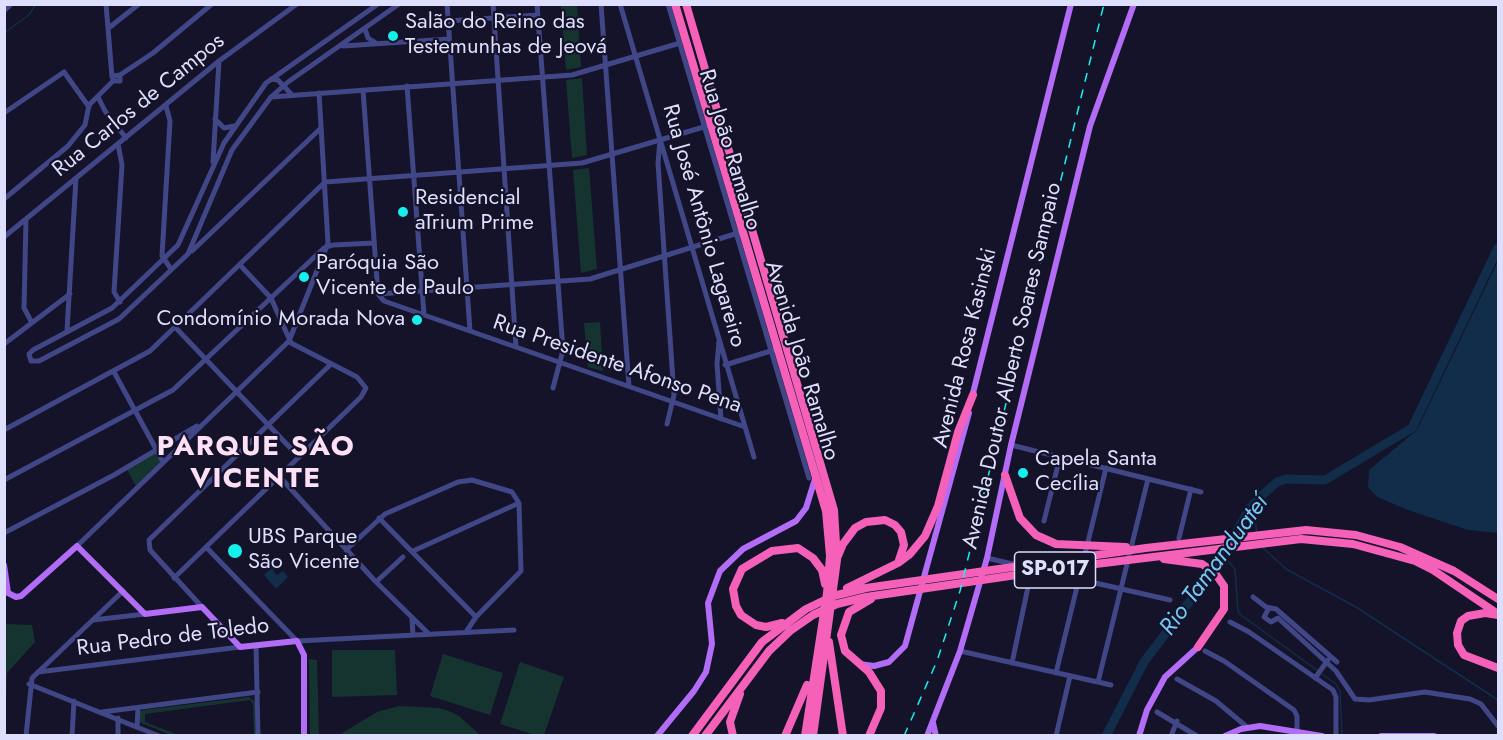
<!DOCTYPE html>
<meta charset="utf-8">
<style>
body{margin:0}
#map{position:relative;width:1503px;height:740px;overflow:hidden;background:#14132a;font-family:Jost,sans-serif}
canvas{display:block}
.frame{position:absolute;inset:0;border:6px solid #dedefd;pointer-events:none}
</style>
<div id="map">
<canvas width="1503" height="740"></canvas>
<div class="frame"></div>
</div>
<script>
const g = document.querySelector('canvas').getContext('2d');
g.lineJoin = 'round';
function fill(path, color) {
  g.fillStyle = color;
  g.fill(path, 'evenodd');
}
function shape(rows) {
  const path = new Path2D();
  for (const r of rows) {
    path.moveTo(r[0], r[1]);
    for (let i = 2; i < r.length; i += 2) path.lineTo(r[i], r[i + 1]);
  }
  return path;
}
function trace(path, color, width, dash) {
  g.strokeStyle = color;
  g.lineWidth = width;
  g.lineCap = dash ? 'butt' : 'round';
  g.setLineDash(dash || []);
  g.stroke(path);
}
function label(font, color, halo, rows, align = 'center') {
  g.font = font + ' Jost,sans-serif';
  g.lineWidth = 4.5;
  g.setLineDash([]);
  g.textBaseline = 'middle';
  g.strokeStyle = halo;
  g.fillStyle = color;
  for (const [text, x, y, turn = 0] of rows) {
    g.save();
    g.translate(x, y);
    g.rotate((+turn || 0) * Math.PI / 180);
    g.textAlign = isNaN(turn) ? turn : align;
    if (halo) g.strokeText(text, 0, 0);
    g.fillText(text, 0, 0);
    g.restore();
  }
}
const green = shape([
 [561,5,577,5,581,67,566,70],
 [582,78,587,155,572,158,566,80],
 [589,168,597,269,581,273,573,170],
 [600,322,603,371,588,367,584,323],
 [156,450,163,462,136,486,126,468],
 [5,624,32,625,35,642,7,673,5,723],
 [332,650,395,650,397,695,332,697],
 [443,654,503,673,490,715,430,696],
 [309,659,317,660,319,735,310,735],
 [520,662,564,677,544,735,535,735,500,724],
 [249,697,255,702,256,735,254,735,253,704,250,700,145,714,145,722,178,735,171,735,139,722,140,712,143,710],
 [399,706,439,708,449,711,459,716,480,735,339,735,377,712]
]);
const water = shape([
 [1498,261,1498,533,1468,530,1408,510,1377,497,1368,487,1369,470,1417,430],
 [267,557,277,567,273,571,277,575,283,571,288,577,276,589,264,575,270,569,263,561]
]);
const stream = shape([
 [4,33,29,15,36,4],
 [1257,533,1254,512,1258,499],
 [1263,548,1286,569,1356,607,1498,700],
 [1223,555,1235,569,1238,611,1241,615,1318,671],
 [1322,674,1336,684,1340,691,1342,734]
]);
const river = shape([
 [1106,736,1144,662,1217,565,1250,508,1258,499,1277,482,1286,479,1325,480,1412,428,1498,248]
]);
const minor = shape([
 [106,4,112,77],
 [378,4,266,83,224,143,178,245,112,308,33,350,29,354,31,361,39,361,119,319,188,254,232,150,271,97,288,82,399,4],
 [447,4,470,331],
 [493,4,516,347],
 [537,4,563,350,553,388],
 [601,4,629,386],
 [620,4,754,457],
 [668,4,809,478],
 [4,11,11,4],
 [448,21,538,15],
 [110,27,139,4],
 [365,29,368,38,376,43],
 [343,46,449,39],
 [120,75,153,53,212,4],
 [271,79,278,80,292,95],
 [407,86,424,315],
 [363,90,378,294],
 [98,97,105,111,126,138],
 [271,97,572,75,680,43],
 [166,106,170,121,162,256,171,269],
 [4,113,64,72,89,107],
 [215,119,224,128,234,126],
 [660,140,658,163,674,395,667,424],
 [118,144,122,165,114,292,120,302],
 [213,162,219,61],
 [325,182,582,163,707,126],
 [4,199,68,146,85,125,89,105,113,81,113,76,120,75,120,81,113,81],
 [26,220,24,308,31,321],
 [4,237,219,61,297,4],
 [192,251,321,128],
 [378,294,384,301,745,427],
 [378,294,590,279,738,233],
 [175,327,298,456],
 [67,331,76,178],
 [719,341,717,364,721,419],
 [4,344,70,294],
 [725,365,774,350],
 [114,372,163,462],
 [4,430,150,351,325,182],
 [1011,445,1201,492],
 [279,476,376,582,429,634],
 [4,480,173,390,324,248,333,245,374,243],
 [379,518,476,617],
 [1044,521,1060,457],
 [4,533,114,475,197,426],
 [1179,538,1191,489],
 [77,546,289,341,328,243,319,93],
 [206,547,297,641,514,630],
 [346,550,385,514,458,482,472,480,512,492,519,503,521,571,476,617,466,632],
 [413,551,519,503],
 [987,558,1017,565],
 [1047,572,1170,600],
 [174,578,361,397,366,388,357,377,291,343,271,298,240,265],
 [376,582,403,557],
 [1253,597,1266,607,1276,609,1337,662],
 [202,607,150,550,149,540,331,364],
 [1269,608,1264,617,1271,622,1278,618,1336,671,1355,699,1369,700,1425,692,1470,699,1481,704,1498,726],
 [412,619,413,635],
 [93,620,145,614],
 [1230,622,1249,632,1333,690,1336,697,1336,736],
 [256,646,258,736],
 [960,651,1111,685],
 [1205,651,1224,661,1294,710,1297,716,1297,731],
 [1012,663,1032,568],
 [38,672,240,647],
 [1056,673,1106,468],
 [1315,678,1328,660],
 [1177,679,1216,701,1247,727],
 [1098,682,1148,479],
 [29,684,159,736],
 [102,712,258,692],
 [1157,712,1197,736],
 [137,726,138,709],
 [26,736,32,678,123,591],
 [72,736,74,701],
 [118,736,118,718],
 [1056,736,1070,676],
 [1171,736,1177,721]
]);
const major = shape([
 [972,397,1071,4],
 [4,565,8,593,16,597,21,596,77,546,145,614,202,607,240,647,297,641,304,655,304,736],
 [859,664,874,666,889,662,905,646,969,413],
 [933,723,936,736],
 [657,736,694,691,706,672,712,644,708,603,720,571,743,549,796,521,806,508,815,479],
 [927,736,960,651,987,558,1011,445,1090,126,1134,4],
 [1139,736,1147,710,1165,677,1198,647],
 [1225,736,1241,729,1260,726,1322,736],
 [1381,736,1434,736]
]);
const highway = shape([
 [675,4,826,511,830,556,827,593,805,736],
 [686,4,834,510,837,560,813,736],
 [1005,475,1020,518,1036,535,1056,544,1126,547],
 [838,556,843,544,855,528,866,522,885,520,895,525,901,532,904,545,899,560],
 [1164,559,1202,564,1215,573,1224,586,1224,609,1198,647],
 [847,588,898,563,910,554,925,536,938,506,958,432,973,395],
 [1498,615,1485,613,1468,616,1461,621,1457,633,1458,645,1464,655,1498,668],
 [782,623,766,627,756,625,741,615,736,606,733,589,742,569,772,551,798,548,813,558,822,570,825,584],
 [829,642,843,736],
 [692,736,762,642,806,609,833,596,866,588,1146,548,1306,530,1356,535,1400,547,1454,571,1498,599],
 [705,736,769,651,790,631,813,615,837,604,866,597,1071,567,1301,539,1353,544,1415,561,1433,570,1498,614],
 [733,736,730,722,740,694],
 [785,736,807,685],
 [869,736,881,708,881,691,869,672,845,651,841,635,849,612,871,599]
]);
const rail = shape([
 [904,736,937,661,960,591,1104,4]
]);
const markers = [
 [393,36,6,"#16f0ed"],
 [403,212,6,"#16f0ed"],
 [304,277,6,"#16f0ed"],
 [417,320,6,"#16f0ed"],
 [1023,473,6,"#16f0ed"],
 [235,551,8,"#16f0ed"]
];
const shields = [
 [1055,570,81]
];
const shieldNames = [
 ["SP-017",1055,570]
];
const poiNames = [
 ["Salão do Reino das",405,23],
 ["Testemunhas de Jeová",405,48],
 ["Residencial",415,199],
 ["aTrium Prime",415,224],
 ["Paróquia São",316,264],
 ["Vicente de Paulo",316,289],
 ["Condomínio Morada Nova",405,320,"right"],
 ["Capela Santa",1035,460],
 ["Cecília",1035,485],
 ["UBS Parque",248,538],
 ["São Vicente",248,563]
];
const streetNames = [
 ["Rua Carlos de Campos",139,106,-39],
 ["Rua João Ramalho",729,150,73],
 ["Rua José Antônio Lagareiro",703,226,74],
 ["Avenida Rosa Kasinski",966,348,-76],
 ["Avenida João Ramalho",801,361,73],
 ["Rua Presidente Afonso Pena",617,365,19],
 ["Avenida Doutor Alberto Soares Sampaio",1013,366,-77],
 ["Rua Pedro de Toledo",173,638,-7]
];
const waterNames = [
 ["Rio Tamanduateí",1215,566,-54]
];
const districtNames = [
 ["PARQUE SÃO",256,448],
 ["VICENTE",256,480]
];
fill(green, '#16342f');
fill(water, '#112d4a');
trace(stream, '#112d4a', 1.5);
trace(river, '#112d4a', 9);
trace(minor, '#414686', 5);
trace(major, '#b26cf6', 6);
trace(highway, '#f561b9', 8);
trace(rail, '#16f0ed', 1.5, [9, 8]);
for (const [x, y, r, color] of markers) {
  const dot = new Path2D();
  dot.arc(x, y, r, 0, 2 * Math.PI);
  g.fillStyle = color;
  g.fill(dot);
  trace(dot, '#14132a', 2);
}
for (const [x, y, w] of shields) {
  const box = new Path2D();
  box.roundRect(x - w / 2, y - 18, w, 36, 4.5);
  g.fillStyle = '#14132a';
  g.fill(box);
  trace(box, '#dedefd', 1.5);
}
label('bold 21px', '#dedefd', null, shieldNames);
label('22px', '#dedefd', '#14132a', poiNames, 'left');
label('22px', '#dedefd', '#14132a', streetNames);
label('italic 24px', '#73c8f6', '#14132a', waterNames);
g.letterSpacing = '1.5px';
label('bold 28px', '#fde0f6', '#14132a', districtNames);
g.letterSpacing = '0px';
</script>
